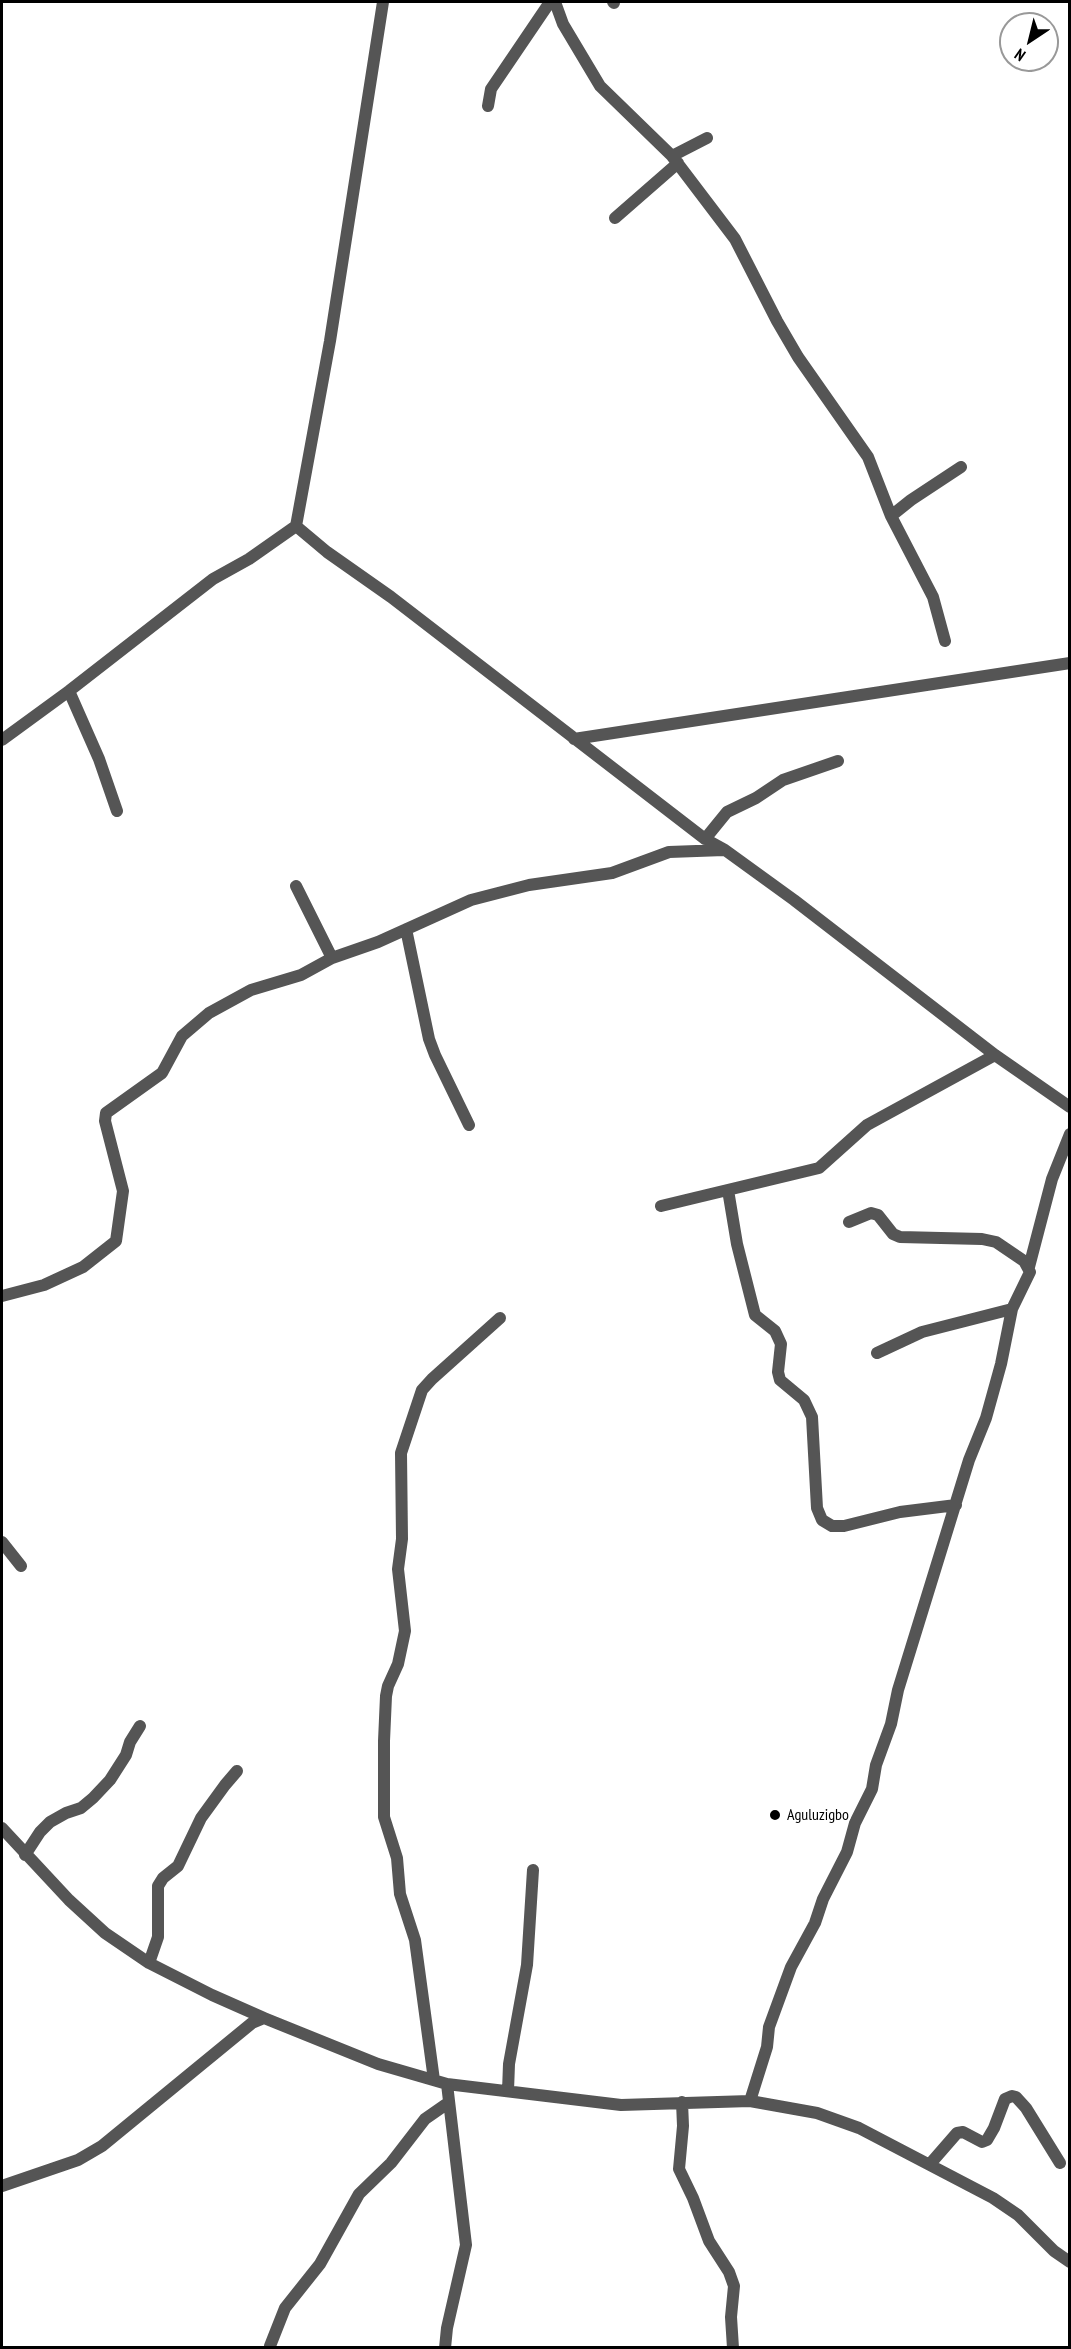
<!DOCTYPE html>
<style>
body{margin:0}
#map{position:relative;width:1071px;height:2349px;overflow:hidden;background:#fff;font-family:"PT Sans Narrow",sans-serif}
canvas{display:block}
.frame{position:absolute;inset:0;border:3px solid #000;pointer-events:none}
.north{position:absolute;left:999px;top:12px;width:60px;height:60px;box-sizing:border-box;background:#fff;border:2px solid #999;border-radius:50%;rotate:215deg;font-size:16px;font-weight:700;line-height:24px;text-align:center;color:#000}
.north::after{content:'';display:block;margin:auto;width:21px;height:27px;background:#000;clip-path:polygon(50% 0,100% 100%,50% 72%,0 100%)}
</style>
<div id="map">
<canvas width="1071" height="2349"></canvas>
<div class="frame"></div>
<div class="north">N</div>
</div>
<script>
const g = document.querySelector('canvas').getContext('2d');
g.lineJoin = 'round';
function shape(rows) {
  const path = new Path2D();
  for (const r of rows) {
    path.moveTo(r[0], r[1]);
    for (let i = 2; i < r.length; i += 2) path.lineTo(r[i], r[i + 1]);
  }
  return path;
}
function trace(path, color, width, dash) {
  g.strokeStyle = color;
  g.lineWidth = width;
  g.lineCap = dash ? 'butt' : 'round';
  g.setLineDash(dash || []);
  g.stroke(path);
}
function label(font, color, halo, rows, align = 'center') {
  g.font = font + ' "PT Sans Narrow",sans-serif';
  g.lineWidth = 4.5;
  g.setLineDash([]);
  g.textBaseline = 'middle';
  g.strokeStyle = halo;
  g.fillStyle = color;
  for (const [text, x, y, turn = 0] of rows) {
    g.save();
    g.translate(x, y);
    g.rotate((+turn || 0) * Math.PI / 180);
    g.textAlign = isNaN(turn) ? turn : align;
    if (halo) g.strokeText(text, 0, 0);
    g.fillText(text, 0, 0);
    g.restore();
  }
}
const street = shape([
 [555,2,563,24,600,86,672,156,735,239,777,321,798,357,868,457,891,516,933,597,945,641],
 [613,2,614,3],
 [488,106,491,89,550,2],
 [672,156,707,138],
 [615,218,678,163],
 [891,516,911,500,961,467],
 [296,526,327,552,391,597,705,839,725,850,794,900,995,1055,1070,1107],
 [69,691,99,759,117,811],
 [574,739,1070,663],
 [2,740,69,691,213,579,249,559,296,526,330,341,383,2],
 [705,839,727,812,756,798,783,780,838,761],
 [406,929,429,1039,435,1055,469,1125],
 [332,958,378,942,471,900,529,885,612,873,669,852,724,850],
 [728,1190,737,1244,755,1315,775,1331,781,1344,778,1372,780,1380,804,1400,812,1417,817,1508,822,1520,832,1526,844,1526,900,1512,956,1505],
 [661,1206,819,1168,867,1125,995,1055],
 [1029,1267,1052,1179,1070,1134],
 [2,1296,44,1285,83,1267,116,1241,123,1191,105,1121,106,1113,162,1073,182,1036,209,1013,251,990,301,975,332,958,296,886],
 [877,1353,922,1332,1012,1309],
 [2,1542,21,1566],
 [2,1828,69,1900,105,1933,149,1963,212,1995,264,2018],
 [25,1855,40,1832,50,1822,66,1813,81,1808,93,1798,110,1780,126,1755,130,1742,140,1726],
 [149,1963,158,1937,158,1886,163,1878,178,1866,201,1818,225,1785,237,1771],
 [434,2080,415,1940,400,1894,397,1858,384,1817,384,1741,386,1696,388,1686,398,1664,405,1631,398,1569,402,1539,401,1453,422,1390,432,1379,500,1318],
 [508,2091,509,2064,527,1965,533,1870],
 [750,2101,767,2047,769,2027,791,1967,815,1923,823,1899,847,1852,855,1823,872,1789,876,1765,891,1724,898,1690,969,1460,986,1418,1001,1364,1012,1309,1030,1272,1024,1261,996,1242,982,1239,900,1237,893,1234,878,1215,871,1213,849,1222],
 [682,2102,683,2126,679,2169,693,2198,709,2241,729,2272,734,2286,731,2317,733,2348],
 [930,2164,957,2133,963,2132,982,2142,987,2140,994,2128,1005,2099,1012,2096,1016,2097,1026,2108,1060,2163],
 [2,2186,78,2160,102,2146,252,2023,264,2018,378,2064,447,2084,621,2105,750,2101,817,2113,859,2128,993,2198,1018,2215,1054,2251,1070,2262],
 [270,2346,285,2308,320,2264,359,2194,391,2163,425,2119,448,2103],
 [445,2348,447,2328,466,2245,447,2084]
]);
const markers = [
 [775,1815,6,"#000"]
];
const poiNames = [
 ["Aguluzigbo",787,1815]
];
trace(street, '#555', 12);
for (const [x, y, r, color] of markers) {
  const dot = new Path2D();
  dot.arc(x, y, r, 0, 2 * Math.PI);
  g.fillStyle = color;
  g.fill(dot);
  trace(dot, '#fff', 2);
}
label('16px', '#000', '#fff', poiNames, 'left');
</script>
